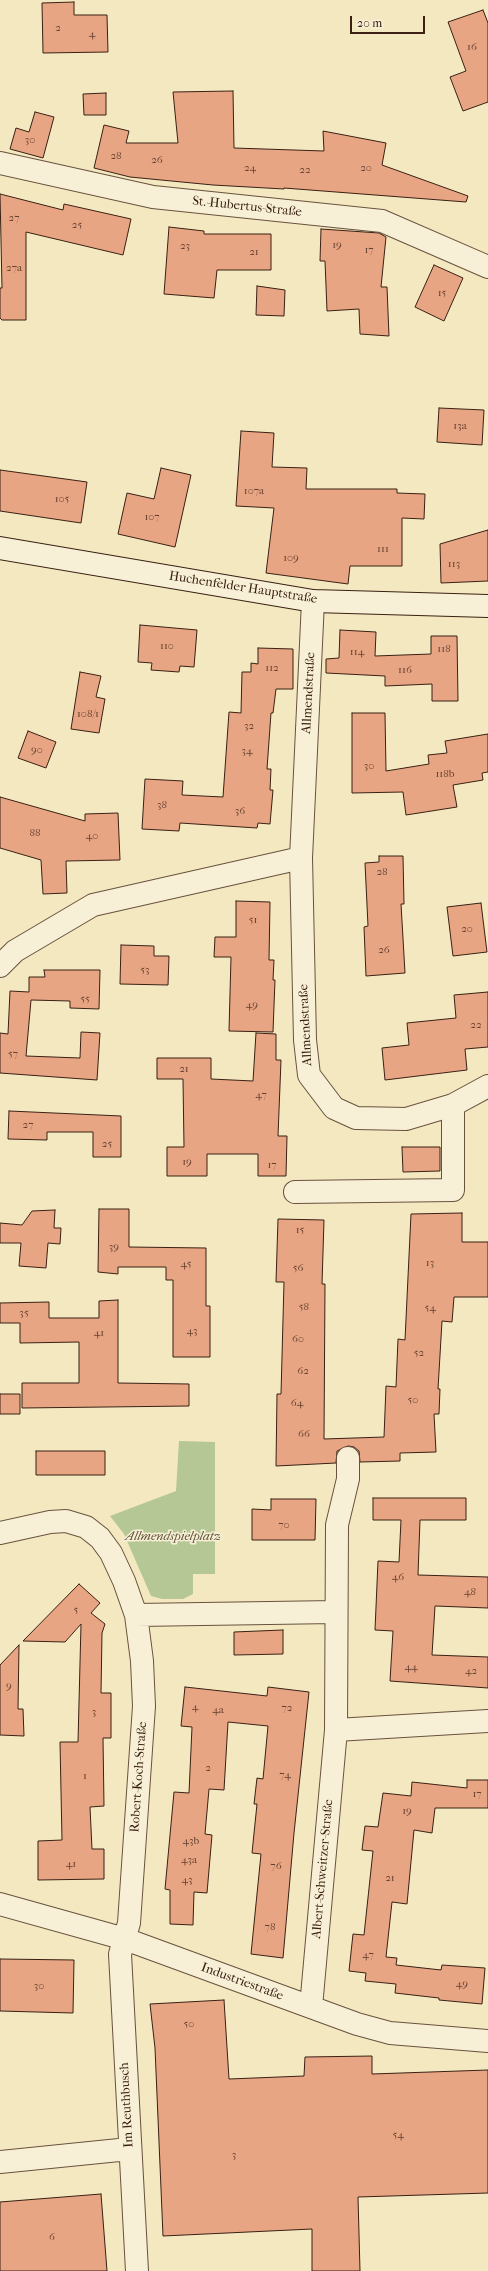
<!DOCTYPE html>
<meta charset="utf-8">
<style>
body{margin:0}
#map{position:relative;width:488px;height:2271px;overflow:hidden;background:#f4e8c0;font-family:"IM FELL French Canon",serif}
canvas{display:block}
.scale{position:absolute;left:350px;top:16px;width:75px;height:18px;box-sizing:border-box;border:2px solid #392013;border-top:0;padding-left:5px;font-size:12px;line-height:14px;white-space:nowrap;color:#392013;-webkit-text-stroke:3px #f8f0d6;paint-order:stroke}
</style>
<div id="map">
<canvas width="488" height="2271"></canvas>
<div class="scale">20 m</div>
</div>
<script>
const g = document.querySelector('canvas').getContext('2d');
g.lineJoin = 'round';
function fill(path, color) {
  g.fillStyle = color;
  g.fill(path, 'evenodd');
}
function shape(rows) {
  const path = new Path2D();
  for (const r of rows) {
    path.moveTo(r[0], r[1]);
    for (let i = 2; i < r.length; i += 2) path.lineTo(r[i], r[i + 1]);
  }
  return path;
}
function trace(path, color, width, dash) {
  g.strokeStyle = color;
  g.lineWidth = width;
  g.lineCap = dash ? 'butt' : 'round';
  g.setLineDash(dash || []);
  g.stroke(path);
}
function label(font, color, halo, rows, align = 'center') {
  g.font = font + ' "IM FELL French Canon",serif';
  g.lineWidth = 3;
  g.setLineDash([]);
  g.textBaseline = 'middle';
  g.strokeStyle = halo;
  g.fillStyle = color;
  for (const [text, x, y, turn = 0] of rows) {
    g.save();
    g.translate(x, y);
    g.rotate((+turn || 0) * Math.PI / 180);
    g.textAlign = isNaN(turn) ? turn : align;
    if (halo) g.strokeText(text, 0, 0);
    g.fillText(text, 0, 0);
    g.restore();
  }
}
const green = shape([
 [179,1441,215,1442,215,1574,193,1574,193,1594,183,1599,162,1599,151,1596,124,1534,110,1516,176,1491]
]);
const building = shape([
 [74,2,74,15,107,15,108,52,43,53,42,3,74,2],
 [483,10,488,23,488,102,463,111,450,77,466,71,448,22,483,10],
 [233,91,234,148,324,151,323,131,386,143,382,165,468,196,466,202,284,188,284,189,213,185,130,177,94,168,104,125,129,131,126,143,178,143,173,92,233,91],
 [106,93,106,115,84,115,83,94,106,93],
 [35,112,54,117,43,158,10,149,16,128,29,132,35,112],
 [0,194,63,210,64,204,131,219,123,255,26,232,26,320,2,320,0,318,0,288,2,288,0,194],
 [169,227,204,231,204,234,271,234,271,270,217,270,214,298,164,294,169,227],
 [321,229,379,233,386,237,381,287,387,287,389,336,360,334,359,309,327,311,325,261,320,261,321,229],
 [434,265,463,278,444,321,415,307,434,265],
 [257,286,285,290,284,316,256,315,257,286],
 [439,408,484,410,482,445,437,442,439,408],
 [241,431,274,433,272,467,307,468,306,489,397,489,397,493,425,494,424,519,402,518,402,566,350,566,348,584,266,573,274,508,236,506,241,431],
 [161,468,191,475,175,547,118,534,127,493,154,499,161,468],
 [0,470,87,482,81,523,0,511,0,470],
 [488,530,488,581,441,583,440,544,488,530],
 [140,625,197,630,194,667,180,666,179,672,151,670,152,663,138,662,140,625],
 [340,630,376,632,375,656,431,654,431,636,457,636,458,701,432,701,432,684,385,686,385,676,326,673,326,659,339,658,340,630],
 [258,648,293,649,293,689,276,689,273,713,271,713,267,769,271,769,270,790,273,790,270,824,258,823,257,828,180,823,179,831,142,829,145,779,183,781,182,795,223,797,229,712,241,713,242,672,251,672,251,663,258,664,258,648],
 [80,672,101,676,96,697,105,699,99,733,71,729,80,672],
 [352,713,385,713,386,771,429,764,428,755,447,753,445,741,488,734,488,772,482,773,483,780,453,785,457,807,406,815,403,792,352,793,352,713],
 [28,731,56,742,46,768,18,758,28,731],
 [0,797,85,821,85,814,118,813,120,860,66,861,67,893,43,894,41,860,0,848,0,797],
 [379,856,403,856,404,904,401,904,405,973,366,976,364,927,368,926,365,863,379,862,379,856],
 [236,901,270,902,269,960,274,960,273,980,275,980,273,1032,229,1031,231,957,214,957,215,937,236,937,236,901],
 [481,903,487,952,453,956,447,907,481,903],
 [121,945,154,946,154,956,169,956,168,985,120,984,121,945],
 [44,970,100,970,99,1009,70,1008,70,1001,31,1000,26,1056,80,1058,81,1032,100,1033,97,1080,0,1073,0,1033,8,1034,10,991,29,992,29,977,45,977,44,970],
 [488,992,488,1047,465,1049,467,1070,385,1080,382,1048,409,1045,407,1023,456,1018,454,995,488,992],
 [256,1033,276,1034,276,1060,281,1060,278,1136,287,1136,286,1176,258,1176,258,1154,207,1154,207,1176,167,1176,167,1147,184,1147,183,1079,157,1079,157,1058,211,1058,211,1079,253,1081,256,1033],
 [9,1111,121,1116,121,1157,93,1157,93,1132,47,1132,47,1140,8,1139,9,1111],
 [402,1147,440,1147,440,1171,403,1172,402,1147],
 [99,1209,129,1209,129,1247,206,1248,206,1306,210,1306,210,1357,173,1357,173,1280,166,1280,166,1267,118,1267,118,1274,98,1272,99,1209],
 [55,1210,54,1228,61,1228,60,1244,48,1243,46,1268,19,1266,21,1243,0,1243,0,1223,22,1225,32,1211,55,1210],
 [462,1213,462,1242,488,1242,488,1297,454,1297,452,1322,442,1321,438,1389,440,1389,439,1414,434,1414,436,1452,400,1453,400,1461,360,1462,359,1451,354,1447,348,1446,337,1451,336,1463,276,1466,277,1394,281,1394,284,1282,276,1282,278,1219,324,1220,322,1284,325,1284,324,1439,384,1437,386,1386,396,1387,398,1339,405,1340,411,1214,462,1213],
 [118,1300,118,1383,189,1384,189,1406,22,1408,22,1383,79,1383,79,1342,20,1343,20,1323,0,1323,0,1303,49,1302,49,1318,99,1318,99,1301,118,1300],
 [0,1394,20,1394,20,1414,0,1414,0,1394],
 [36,1451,105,1451,105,1475,36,1475,36,1451],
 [373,1498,466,1498,466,1520,420,1520,418,1575,488,1577,488,1608,435,1606,432,1655,488,1657,488,1688,390,1681,393,1631,375,1630,378,1561,399,1562,401,1520,373,1520,373,1498],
 [271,1499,316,1499,315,1540,252,1540,252,1509,271,1510,271,1499],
 [79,1584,100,1603,91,1613,105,1624,102,1633,101,1693,111,1693,111,1738,103,1738,104,1806,90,1807,92,1849,104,1849,104,1879,38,1880,38,1841,62,1840,60,1742,78,1742,81,1624,65,1642,23,1641,79,1584],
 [283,1630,283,1654,234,1655,234,1632,283,1630],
 [19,1645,18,1709,23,1709,24,1736,0,1735,0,1665,19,1645],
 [185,1687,267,1696,268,1687,309,1692,294,1833,283,1958,251,1954,261,1854,252,1853,257,1804,254,1804,257,1778,263,1779,268,1726,228,1722,224,1790,209,1789,205,1834,212,1835,207,1893,194,1892,193,1925,170,1924,170,1890,165,1889,174,1792,189,1793,192,1727,181,1726,185,1687],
 [467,1780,488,1780,488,1808,435,1808,432,1833,414,1830,407,1904,392,1902,386,1957,397,1958,396,1965,441,1970,442,1965,485,1968,482,2004,439,2000,439,1998,395,1993,396,1984,365,1981,366,1973,349,1971,353,1934,364,1935,373,1851,362,1850,365,1826,378,1827,383,1793,411,1796,412,1782,467,1788,467,1780],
 [0,1959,74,1960,73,2013,0,2011,0,1959],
 [224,2000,229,2079,304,2076,305,2057,372,2056,372,2074,488,2070,488,2193,358,2197,360,2271,312,2271,312,2229,163,2236,155,2048,150,2004,224,2000],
 [101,2194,107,2271,0,2271,0,2202,101,2194]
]);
const street = shape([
 [0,163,153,197,382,221,488,267],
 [313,601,301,858,305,1040,309,1075,334,1108,356,1118,406,1119,453,1105,488,1086],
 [0,966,15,951,93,905,301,858],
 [295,1192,453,1190,453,1105],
 [0,1533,50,1522,66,1521,86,1527,100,1538,111,1553,124,1581,136,1615,142,1661,144,1706,129,1923,120,1954,137,2271],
 [136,1615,335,1612],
 [336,1730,488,1721],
 [0,1904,125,1939,357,2024,390,2033,488,2041],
 [311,2007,336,1730,337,1525,348,1479,348,1458],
 [0,2162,129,2149]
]);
const secondary = shape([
 [0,548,313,601,488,606]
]);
const numberNames = [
 ["2",58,28],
 ["4",92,34],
 ["16",472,47],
 ["30",30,140],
 ["28",116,156],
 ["26",157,160],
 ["24",250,168],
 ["20",366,168],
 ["22",305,170],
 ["27",14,218],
 ["25",77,225],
 ["19",337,245],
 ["23",185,246],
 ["17",369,250],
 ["21",254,252],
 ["27a",14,268],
 ["15",442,293],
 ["13a",460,426],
 ["107a",254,491],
 ["105",62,499],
 ["107",152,517],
 ["111",383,549],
 ["109",291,558],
 ["113",454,564],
 ["110",167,646],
 ["118",444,649],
 ["114",357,652],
 ["112",272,668],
 ["116",405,670],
 ["108/1",88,714],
 ["32",249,726],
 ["90",37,750],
 ["34",247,751],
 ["30",369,766],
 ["118b",445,774],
 ["38",162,805],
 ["36",240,811],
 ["88",35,833],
 ["40",92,836],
 ["28",382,872],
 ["51",253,920],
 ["20",467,929],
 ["26",384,950],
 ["53",145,970],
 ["55",85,999],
 ["49",252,1005],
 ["22",476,1025],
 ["57",13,1054],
 ["21",184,1069],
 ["47",261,1095],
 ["27",28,1125],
 ["25",107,1144],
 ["19",187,1162],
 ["17",272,1165],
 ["15",300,1230],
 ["39",114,1247],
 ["13",430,1263],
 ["45",186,1264],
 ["56",298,1268],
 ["58",304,1307],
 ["54",430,1308],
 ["35",24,1313],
 ["43",192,1331],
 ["41",99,1333],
 ["60",298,1339],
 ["52",419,1353],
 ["62",303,1371],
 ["50",413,1400],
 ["64",297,1403],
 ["66",304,1434],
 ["70",284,1525],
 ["46",398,1577],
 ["48",470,1592],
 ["5",76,1610],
 ["44",411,1667],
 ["42",471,1671],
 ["9",9,1686],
 ["4",195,1707],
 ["72",287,1708],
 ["4a",218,1710],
 ["3",94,1712],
 ["2",208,1768],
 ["74",285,1775],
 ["1",85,1776],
 ["17",477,1794],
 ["19",407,1811],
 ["43b",191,1841],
 ["43a",189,1860],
 ["41",71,1864],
 ["76",276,1866],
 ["21",390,1878],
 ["43",187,1880],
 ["78",270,1927],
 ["47",368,1955],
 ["49",462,1984],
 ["30",39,1986],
 ["50",189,2024],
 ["54",398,2135],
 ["3",234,2155],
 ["6",52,2237]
];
const streetNames = [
 ["St.-Hubertus-Straße",247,207,6],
 ["Huchenfelder Hauptstraße",243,588,9],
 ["Allmendstraße",309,693,-87],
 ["Allmendstraße",306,1025,-93],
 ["Robert-Koch-Straße",139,1777,-86],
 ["Albert-Schweitzer-Straße",323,1869,-85],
 ["Industriestraße",242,1982,20],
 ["Im Reuthbusch",127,2105,-93]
];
const parkNames = [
 ["Allmendspielplatz",173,1537]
];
fill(green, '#b6c796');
fill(building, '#e8a584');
trace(building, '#392013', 1);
trace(street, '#68523e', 24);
trace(secondary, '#392013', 24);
trace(street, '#f8f0d6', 22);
trace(secondary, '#f8f0d6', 22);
label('11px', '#65412f', null, numberNames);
label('13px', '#392013', '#f8f0d6', streetNames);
label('italic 13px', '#5e523a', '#f8f0d6', parkNames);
</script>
